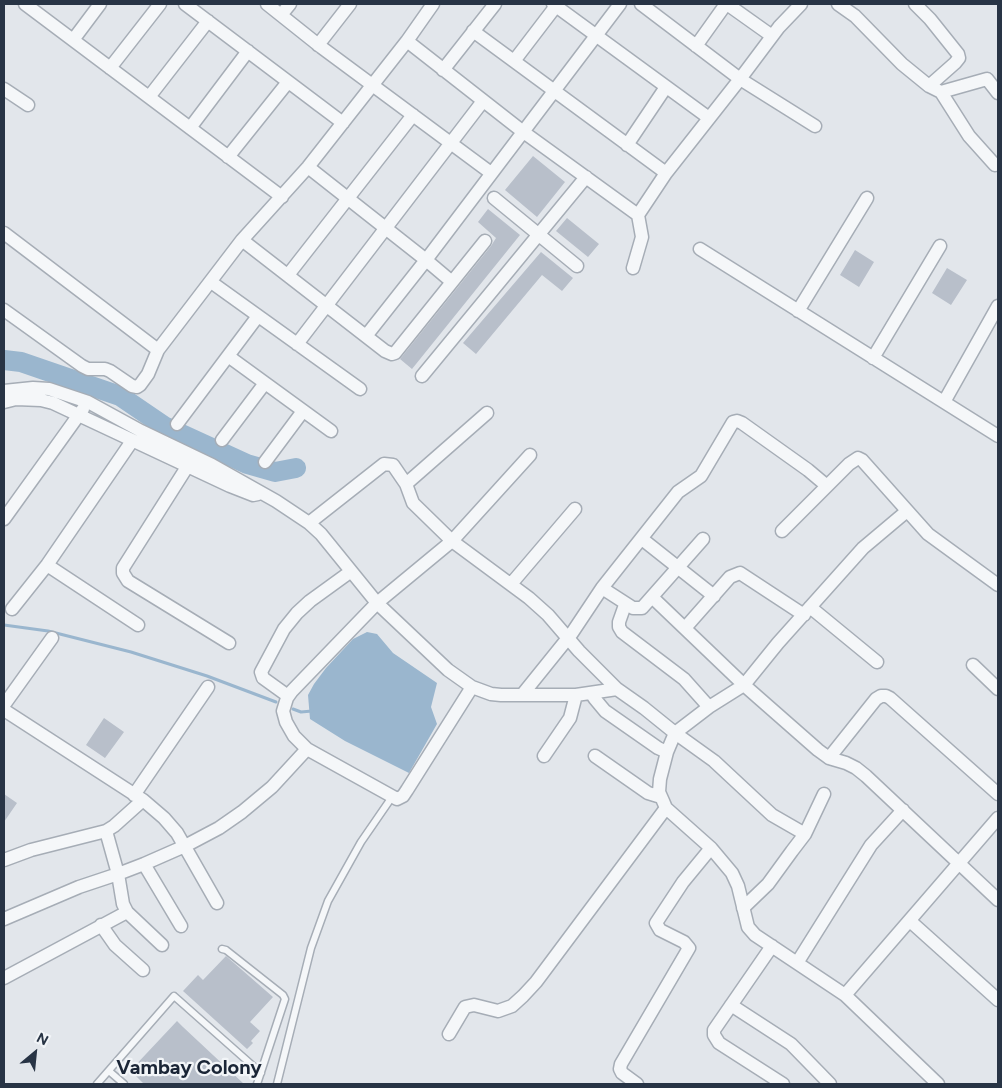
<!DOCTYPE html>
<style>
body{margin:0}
#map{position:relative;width:1002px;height:1088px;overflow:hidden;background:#e2e6eb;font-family:Figtree,sans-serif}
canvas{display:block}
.frame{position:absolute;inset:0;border:5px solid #283445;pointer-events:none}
.north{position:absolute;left:10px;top:1028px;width:50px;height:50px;-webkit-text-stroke:4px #f2f5f8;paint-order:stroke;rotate:28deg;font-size:14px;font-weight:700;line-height:20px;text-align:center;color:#283445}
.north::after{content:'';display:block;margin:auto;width:18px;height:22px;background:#283445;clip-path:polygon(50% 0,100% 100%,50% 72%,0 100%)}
</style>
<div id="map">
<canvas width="1002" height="1088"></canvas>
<div class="frame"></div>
<div class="north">N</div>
</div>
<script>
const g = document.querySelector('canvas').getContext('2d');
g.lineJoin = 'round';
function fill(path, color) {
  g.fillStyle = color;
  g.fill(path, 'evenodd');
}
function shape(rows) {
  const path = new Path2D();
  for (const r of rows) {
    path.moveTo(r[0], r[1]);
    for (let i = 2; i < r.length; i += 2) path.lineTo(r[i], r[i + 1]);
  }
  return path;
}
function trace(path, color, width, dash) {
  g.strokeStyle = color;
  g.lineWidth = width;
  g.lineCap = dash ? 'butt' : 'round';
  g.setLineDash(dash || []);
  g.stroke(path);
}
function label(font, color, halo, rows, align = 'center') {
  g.font = font + ' Figtree,sans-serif';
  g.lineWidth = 4.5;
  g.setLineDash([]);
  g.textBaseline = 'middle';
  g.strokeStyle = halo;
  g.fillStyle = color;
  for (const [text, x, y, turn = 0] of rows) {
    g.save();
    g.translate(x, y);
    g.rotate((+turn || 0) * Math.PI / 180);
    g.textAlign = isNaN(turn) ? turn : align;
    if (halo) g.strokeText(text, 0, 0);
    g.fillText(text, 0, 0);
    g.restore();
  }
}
const water = shape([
 [367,632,377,634,393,653,437,683,431,707,437,724,409,773,345,741,310,719,308,695,314,684,326,668,353,639]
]);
const stream = shape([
 [4,625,48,631,131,652,207,676,276,702],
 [293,709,301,712,312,711]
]);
const river = shape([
 [4,360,21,362,120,396,164,426,247,464,275,472,296,468]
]);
const building = shape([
 [533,156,565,182,537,217,505,190],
 [488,209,520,235,412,369,400,359,491,246,496,238,478,222],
 [567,218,599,244,588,257,556,231],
 [855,250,874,262,859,287,840,275],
 [541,252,573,278,562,291,542,275,476,354,463,343],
 [947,268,967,280,951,305,932,293],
 [104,718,124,732,105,758,86,745],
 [4,794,17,803,4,822],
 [226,956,273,997,250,1022,260,1031,251,1041,253,1043,247,1049,183,991,198,975,203,980],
 [177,1021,183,1027,244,1084,144,1084,137,1077,130,1071]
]);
const service = shape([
 [222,949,226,950,283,995,285,999,257,1084],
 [109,1071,124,1084],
 [97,1084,174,996,261,1073],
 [277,1084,311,948,328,901,361,842,392,797]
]);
const minor = shape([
 [25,4,282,197],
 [185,4,343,123],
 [267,4,321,47,491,173],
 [433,4,407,41,522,131,638,215,666,173,740,79,779,27,801,4],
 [553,4,709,118],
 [641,4,740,79,815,126],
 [727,4,772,36],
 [838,4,855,16,902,64,929,86,941,92,987,79,998,93],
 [915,4,930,19,958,54,959,58,955,63,929,86],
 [281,15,290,4],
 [473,31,666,173],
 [73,40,100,4],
 [318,45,350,4],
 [696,46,726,4],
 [514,61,556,6],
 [110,68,160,4],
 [443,70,495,4],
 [4,89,28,105],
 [941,92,969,136,995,165],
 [149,97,208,21],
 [190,128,248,51],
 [627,145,666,87],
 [228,157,288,82],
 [308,167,426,260,620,4],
 [494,198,577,266],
 [4,233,158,350,242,240,308,167,407,41],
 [242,240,385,351,392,354,395,353,485,241],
 [700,249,998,436],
 [633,268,642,237,638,215],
 [288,275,413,115],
 [211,282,360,389],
 [4,310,82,366,88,369,105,369,110,371,132,386,137,387,140,385,148,374,158,350],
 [798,311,867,198],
 [366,336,426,260,452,282],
 [297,344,483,101],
 [228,356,331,431],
 [873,358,940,246],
 [422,376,586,177],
 [4,391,33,388,49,389,88,402,141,431,212,465,276,501,309,523,321,534,377,603,448,670,472,687,491,694,501,695,576,695,617,689,644,708,675,733,667,752,660,779,659,792,663,801,666,808,711,848,732,873,738,886,748,927,755,935,845,995,998,818],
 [4,402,16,399,41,400,53,403,230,486,253,495,258,494],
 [944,402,998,306],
 [177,424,258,316],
 [222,440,265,383],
 [265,462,303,411],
 [187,467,123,568,123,573,128,581,229,643],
 [406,484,487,413],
 [4,519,83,409],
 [309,523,384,464,393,465,406,484,413,503,452,541,529,598,548,615,579,651,617,689],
 [782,531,849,464,858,458,862,460,928,534,998,585],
 [642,539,714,596],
 [47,565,138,625],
 [511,584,575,509],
 [602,588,633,608,642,608,703,539],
 [652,597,744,685,818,750,829,758,846,763,856,768,866,776,998,900],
 [625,605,619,622,619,627,622,632,684,679,709,707],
 [810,607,877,662],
 [12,609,47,565,132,441],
 [685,628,730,577,740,573,804,615],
 [973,665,998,689],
 [472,687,407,790,403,796,397,799,307,749,294,736,286,722,283,711,287,698,292,691,377,603,452,541,530,455],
 [591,693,595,699,605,711,658,748,667,752],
 [522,695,572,633,602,588,678,492,701,476,733,422,737,421,742,423,808,470,827,486],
 [288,696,263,678,261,672,284,629,297,613,310,601,350,572],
 [4,705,52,638],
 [4,710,143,800,164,818,177,833,217,903],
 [544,756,570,718,576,695],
 [595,756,648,793,661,797],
 [829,758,876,699,881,696,886,696,890,698,998,794],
 [134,795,208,687],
 [106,831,118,874,123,904,127,912,162,945],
 [805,834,772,815,714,761,675,733,709,707,744,685,778,643,863,548,907,511],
 [4,860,31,850,106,831,114,826,143,800],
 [144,864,181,926],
 [743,908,768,884,792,851,805,834,824,794],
 [4,919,79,887,118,874,144,864,185,846,219,828,242,812,272,787,307,749],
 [910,921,998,1000],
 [101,925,115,945,143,970],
 [772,946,714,1030,714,1035,719,1043,783,1084],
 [797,963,871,845,903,810],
 [4,978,127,912],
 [845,995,938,1084],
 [731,1005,791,1044,830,1084],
 [449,1034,465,1007,474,1005,498,1011,512,1006,523,996,536,982,666,808],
 [637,1084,622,1073,620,1069,621,1064,689,948,684,942,660,930,656,923,683,882,711,848]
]);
const neighbourhoodNames = [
 ["Vambay Colony",189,1068]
];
fill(water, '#9ab6ce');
trace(stream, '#9ab6ce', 3);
trace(river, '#9ab6ce', 20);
fill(building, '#b8bfca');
trace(service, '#a6adb6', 9);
trace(minor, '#a6adb6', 15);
trace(service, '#f5f7f9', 6);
trace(minor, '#f5f7f9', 12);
label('bold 20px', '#1a2536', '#f2f5f8', neighbourhoodNames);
</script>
